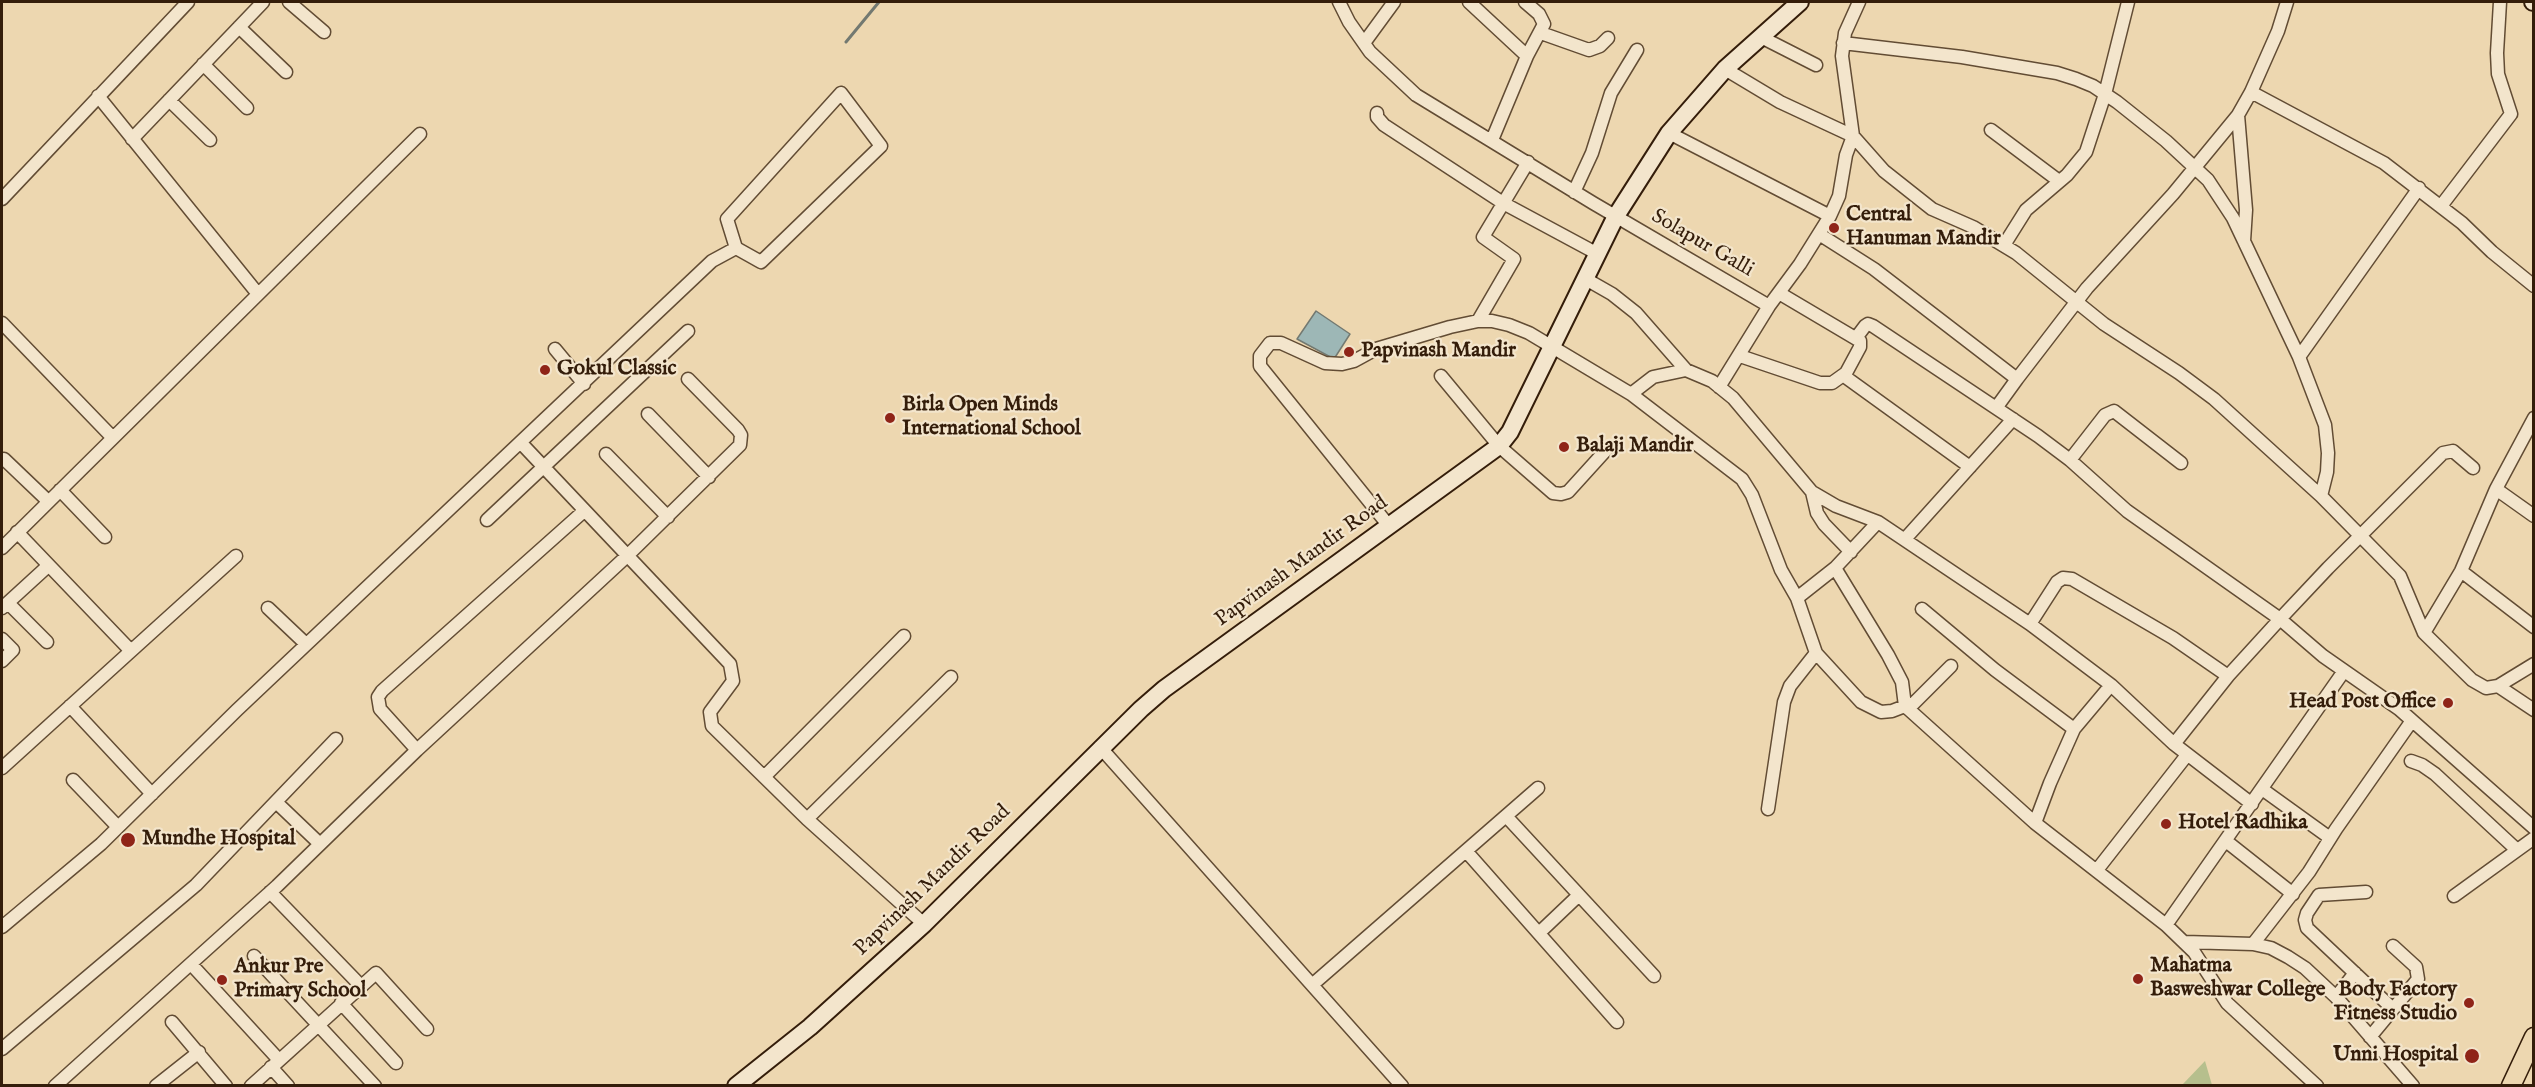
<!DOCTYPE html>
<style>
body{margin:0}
#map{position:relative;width:2535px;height:1087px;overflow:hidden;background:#edd7b0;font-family:"IM FELL English",serif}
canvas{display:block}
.frame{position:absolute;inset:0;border:3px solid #341d0a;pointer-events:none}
</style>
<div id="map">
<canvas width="2535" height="1087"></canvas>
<div class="frame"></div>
</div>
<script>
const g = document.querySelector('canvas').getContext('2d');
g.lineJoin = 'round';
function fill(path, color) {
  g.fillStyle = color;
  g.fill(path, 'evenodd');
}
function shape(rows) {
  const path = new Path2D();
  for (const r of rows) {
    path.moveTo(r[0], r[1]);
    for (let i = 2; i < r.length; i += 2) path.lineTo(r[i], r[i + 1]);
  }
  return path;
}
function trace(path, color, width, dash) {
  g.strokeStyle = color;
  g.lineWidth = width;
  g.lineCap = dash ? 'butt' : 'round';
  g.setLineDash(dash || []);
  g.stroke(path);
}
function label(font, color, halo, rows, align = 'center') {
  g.font = font + ' "IM FELL English",serif';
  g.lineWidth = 4.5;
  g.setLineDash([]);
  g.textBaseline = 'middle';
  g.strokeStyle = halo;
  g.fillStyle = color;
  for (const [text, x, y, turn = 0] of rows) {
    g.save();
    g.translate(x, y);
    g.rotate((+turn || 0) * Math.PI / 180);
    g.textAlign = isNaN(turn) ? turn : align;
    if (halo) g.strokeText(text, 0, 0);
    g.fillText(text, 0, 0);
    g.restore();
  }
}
const green = shape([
 [2205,1061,2212,1085,2182,1085]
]);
const water = shape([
 [1316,311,1350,334,1334,359,1297,339,1316,311]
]);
const stream = shape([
 [846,42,879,2]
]);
const street = shape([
 [289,2,324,32],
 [1339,2,1349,22,1370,52,1416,95,1593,203,1769,306],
 [1469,2,1527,56],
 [239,27,286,72],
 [1541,33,1589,50,1600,46,1608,38],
 [1761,37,1816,65],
 [1364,43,1394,2],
 [1843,43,1962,57,2057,73,2076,79,2093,86,2117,102,2166,141,2208,180,2233,218,2299,357,2325,425,2328,453,2327,472,2321,496,2400,576,2424,633],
 [203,64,247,108],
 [1725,69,1780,102,1853,136,1884,171,1932,209,1973,227,2016,253,2104,324,2179,373,2214,399,2321,496],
 [2251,92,2384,163,2462,223,2492,252,2534,286],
 [98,96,258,294],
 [169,100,210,140],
 [1377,113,1377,117,1384,125,1503,203,1596,253],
 [2238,115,2246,210,2244,241],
 [1991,130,2059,181],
 [1669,133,1830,216,1800,264,1769,306,1719,387],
 [132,139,263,2],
 [1492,140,1527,56,1544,24,1539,14,1525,2],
 [1574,192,1592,153,1611,93,1637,50],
 [2,199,188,2],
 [2441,206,2511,114,2498,74,2497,53,2500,2],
 [1830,216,1839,196,1846,155,1853,136,1842,56,1845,33,1859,2],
 [1819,234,1874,269,2017,379,2087,288,2173,194,2238,115,2251,92,2278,31,2287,2],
 [2004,245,2026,210,2067,175,2086,152,2105,94,2128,2],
 [1584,278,1612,294,1636,313,1686,370],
 [1478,321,1514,259,1483,237,1528,162],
 [2,323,113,438],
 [1856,338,1865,326,1868,324,1873,326,2038,436,2070,460,2127,511,2280,619,2323,656,2399,709,2534,828],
 [555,349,584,384],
 [1740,356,1820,383,1832,383,1846,373,1860,347,1860,341,1779,293],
 [2299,357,2419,188],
 [1441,376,1499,446,1553,493,1561,494,1568,492,1607,449],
 [1844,376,1970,467],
 [1631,394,1742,479,1752,495,1781,570,1797,598,1816,653,1861,702,1881,712,1892,711,1905,706,2035,823,2166,925,2194,952,2227,1003,2317,1086],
 [1996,408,2017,379],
 [648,414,709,477],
 [2534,418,2496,489,2461,571,2424,633,2472,680,2486,688,2498,686,2534,664],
 [521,443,730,664,733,681,710,712,712,726,807,819,924,924],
 [606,454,668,517],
 [4,459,48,501],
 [2070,460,2105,415,2114,411,2181,463],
 [2496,489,2534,516],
 [60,490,105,537],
 [1812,492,1817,513,1824,524,1851,552],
 [487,520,688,331],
 [1878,522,1835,568,1888,655,1902,682,1905,706],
 [1389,526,1260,366,1260,356,1270,343,1281,343,1325,363,1342,364,1354,361,1376,349,1450,327,1478,321,1492,321,1509,325,1529,333,1631,394,1653,377,1686,370,1712,381,1733,398,1812,492,1836,506,1878,522,2030,624,2111,685,2174,744,2252,804],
 [1905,539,2013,419],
 [2,548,420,134],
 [2461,571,2534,627],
 [1797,598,1835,568],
 [8,603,47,642],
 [2,608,48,566],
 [268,608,306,644],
 [1922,609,1995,670,2074,729],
 [2030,624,2057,582,2063,578,2072,579,2173,638,2228,676],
 [2,639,13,650,2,661],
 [131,651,236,556],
 [2498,686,2534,710],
 [70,706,152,794],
 [1908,709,1951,666],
 [2174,744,2228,676,2280,619,2328,568,2443,453,2453,451,2473,468],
 [1100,747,1402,1086],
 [417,750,380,709,378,697,382,691,584,511],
 [2411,761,2422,765,2435,774,2517,850],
 [2,768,131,651,17,532],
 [764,777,904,636],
 [73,780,118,827],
 [2262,789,2330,838],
 [276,802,320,844],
 [1768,809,1784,702,1790,686,1816,653],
 [1506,816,1654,976],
 [807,819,951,677],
 [2035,823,2050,783,2074,729,2111,685],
 [2226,841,2293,894],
 [1466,851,1617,1022],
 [2097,870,2187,755],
 [270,892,361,986],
 [2366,892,2319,895,2307,913,2305,920,2307,928,2393,1009],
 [2454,896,2534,838],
 [2166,925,2344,671],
 [2,927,101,844,237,710,712,261,736,248,761,262,881,146,841,93,727,219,736,248],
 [1539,933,1579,895],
 [2185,942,2253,944,2271,948,2288,957,2305,968,2336,997,2413,1086],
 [2253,944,2309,872,2336,829,2411,722],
 [254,956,375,1086],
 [191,964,279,1060],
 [1312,985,1538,788],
 [2336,997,2355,973],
 [341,1003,396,1063],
 [172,1022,226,1086],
 [2370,1037,2418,979,2416,967,2393,946],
 [2,1049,196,885,336,739],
 [271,1067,288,1086],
 [55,1086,277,886,417,750,627,556,740,445,741,435,738,430,688,379],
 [156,1086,199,1052],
 [251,1086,376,973,427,1029]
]);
const secondary = shape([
 [2533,2,2534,2],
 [736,1086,810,1027,924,924,1141,709,1164,689,1499,446,1510,432,1616,216,1669,133,1725,69,1800,2]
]);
const primary = shape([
 [2511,1086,2534,1037]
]);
const markers = [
 [1834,228,6,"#8f2418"],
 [1349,352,6,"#8f2418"],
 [545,370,6,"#8f2418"],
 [890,418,6,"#8f2418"],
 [1564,447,6,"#8f2418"],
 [2448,703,6,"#8f2418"],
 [2166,824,6,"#8f2418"],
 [128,840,8,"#8f2418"],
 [2138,979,6,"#8f2418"],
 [222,980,6,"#8f2418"],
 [2469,1003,6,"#8f2418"],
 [2472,1056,8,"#8f2418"]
];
const poiNames = [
 ["Central",1846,216],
 ["Hanuman Mandir",1846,240],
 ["Papvinash Mandir",1361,352],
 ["Gokul Classic",557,370],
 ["Birla Open Minds",902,406],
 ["International School",902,430],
 ["Balaji Mandir",1576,447],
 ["Head Post Office",2436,703,"right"],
 ["Hotel Radhika",2178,824],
 ["Mundhe Hospital",142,840],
 ["Mahatma",2150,967],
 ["Basweshwar College",2150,991],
 ["Ankur Pre",234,968],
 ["Primary School",234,992],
 ["Body Factory",2457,991,"right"],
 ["Fitness Studio",2457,1015,"right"],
 ["Unni Hospital",2458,1056,"right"]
];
const streetNames = [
 ["Solapur Galli",1702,244,30],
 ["Papvinash Mandir Road",1302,562,-36],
 ["Papvinash Mandir Road",933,881,-44]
];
fill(green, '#b6bf8d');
fill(water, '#9db7b6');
trace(water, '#737971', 1.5);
trace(stream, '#737971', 3);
trace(street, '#624c34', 15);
trace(secondary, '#341d0a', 20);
trace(primary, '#341d0a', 21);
trace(street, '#f3e5cc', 12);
trace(secondary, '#f3e5cc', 16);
trace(primary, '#edd7b0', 18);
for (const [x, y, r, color] of markers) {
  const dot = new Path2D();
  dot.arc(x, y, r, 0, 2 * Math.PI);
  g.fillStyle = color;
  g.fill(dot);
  trace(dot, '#f3e5cc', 2);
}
label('bold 21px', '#341d0a', '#f3e5cc', poiNames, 'left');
label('21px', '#341d0a', '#f3e5cc', streetNames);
</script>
